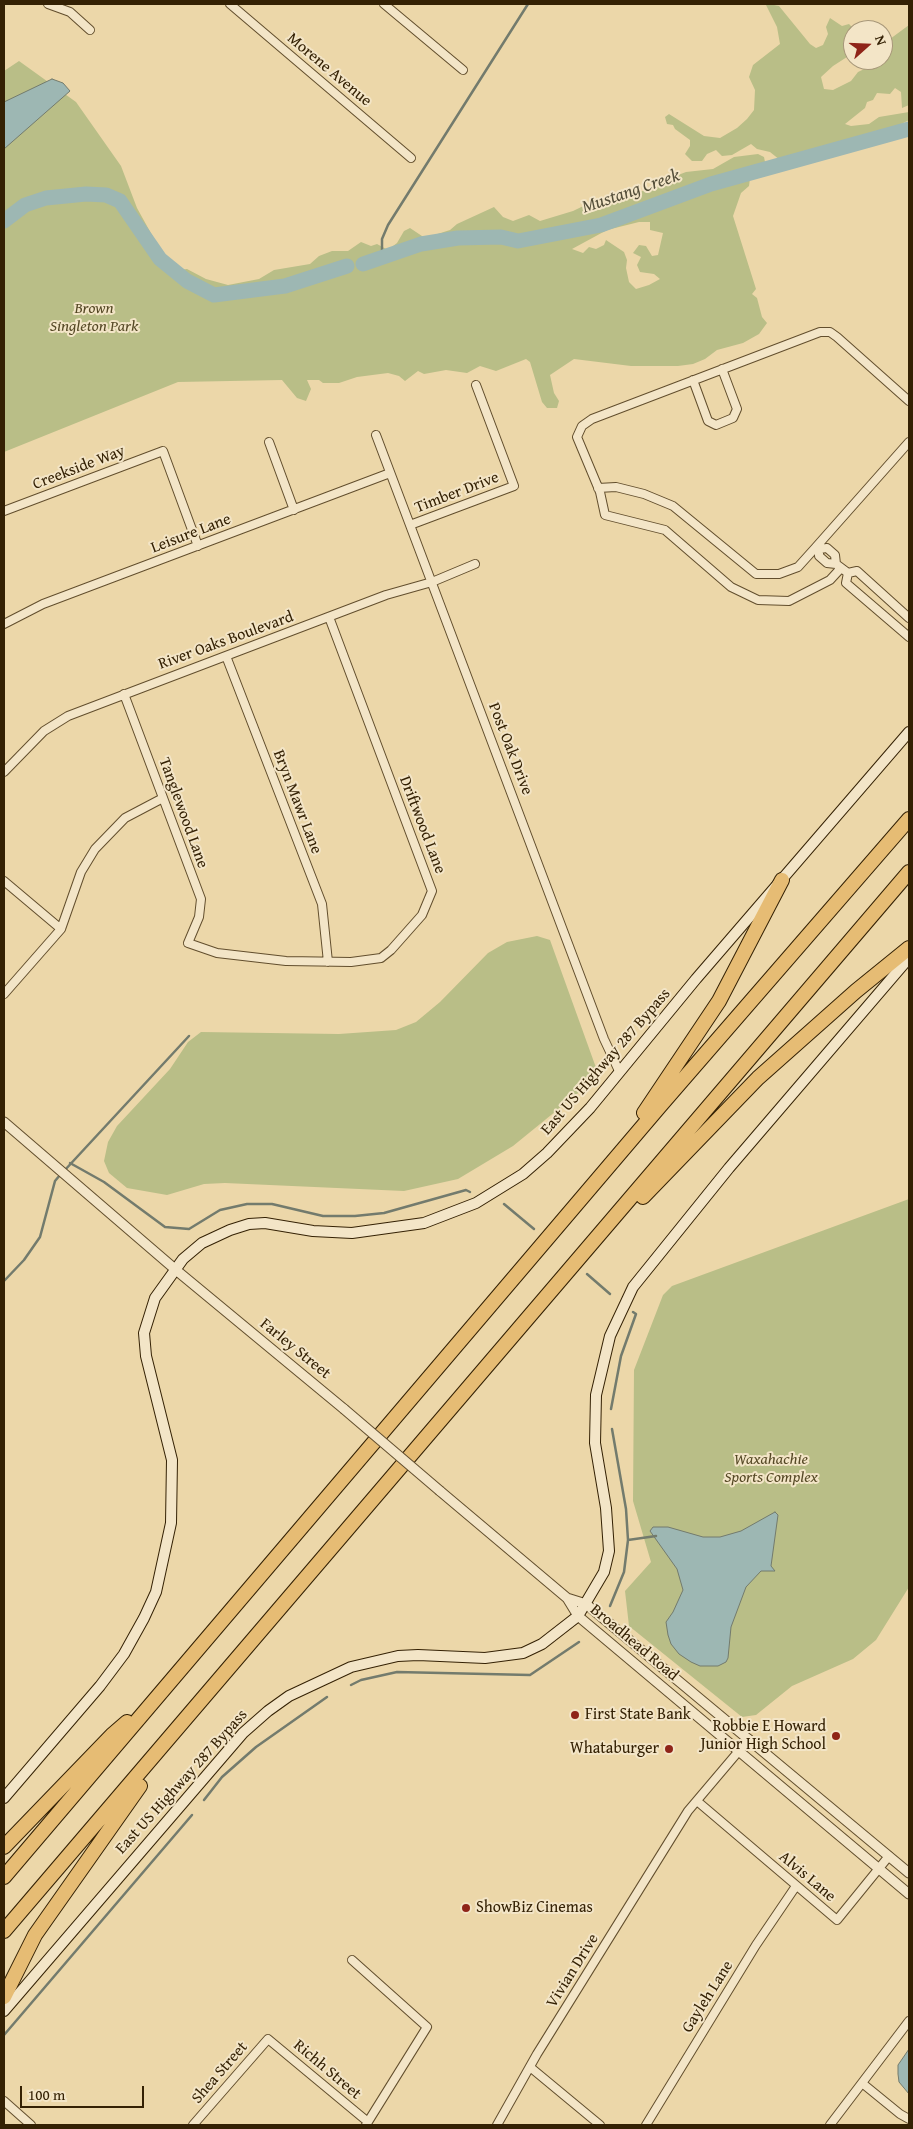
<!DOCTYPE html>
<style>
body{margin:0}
#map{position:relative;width:913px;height:2129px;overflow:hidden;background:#ecd7a9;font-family:"Gentium Book Plus",serif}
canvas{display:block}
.frame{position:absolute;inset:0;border:5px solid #342104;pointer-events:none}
.north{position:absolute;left:843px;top:20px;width:50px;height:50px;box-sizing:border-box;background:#f3e5c7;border:1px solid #a79779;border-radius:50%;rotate:70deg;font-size:14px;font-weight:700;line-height:20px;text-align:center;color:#342104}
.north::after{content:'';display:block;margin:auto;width:18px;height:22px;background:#8f2418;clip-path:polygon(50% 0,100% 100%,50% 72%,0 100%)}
.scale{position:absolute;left:20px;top:2086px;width:124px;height:22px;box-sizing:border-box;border:2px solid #342104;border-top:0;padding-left:6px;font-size:15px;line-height:18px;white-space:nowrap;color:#342104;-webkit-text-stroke:4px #f3e5c7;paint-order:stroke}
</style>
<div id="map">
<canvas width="913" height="2129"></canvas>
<div class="frame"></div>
<div class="north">N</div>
<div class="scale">100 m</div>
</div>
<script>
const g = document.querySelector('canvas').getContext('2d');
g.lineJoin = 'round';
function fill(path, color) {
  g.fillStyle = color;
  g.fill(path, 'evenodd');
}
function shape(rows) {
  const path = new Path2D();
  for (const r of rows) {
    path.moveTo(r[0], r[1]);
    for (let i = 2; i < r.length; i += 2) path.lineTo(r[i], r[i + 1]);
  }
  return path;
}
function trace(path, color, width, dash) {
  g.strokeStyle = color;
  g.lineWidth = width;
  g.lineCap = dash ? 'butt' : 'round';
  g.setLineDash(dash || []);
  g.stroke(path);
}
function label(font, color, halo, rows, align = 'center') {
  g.font = font + ' "Gentium Book Plus",serif';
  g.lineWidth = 4;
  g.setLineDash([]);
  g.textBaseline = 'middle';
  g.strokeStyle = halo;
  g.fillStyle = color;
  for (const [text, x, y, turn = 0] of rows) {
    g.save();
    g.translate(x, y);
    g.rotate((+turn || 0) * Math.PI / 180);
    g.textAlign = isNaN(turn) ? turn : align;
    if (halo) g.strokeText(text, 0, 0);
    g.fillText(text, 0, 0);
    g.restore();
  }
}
const green = shape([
 [769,4,779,6,810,44,816,48,823,45,828,34,826,27,830,18,842,26,849,24,852,27,853,48,850,50,847,57,833,66,821,77,824,89,833,90,851,81,858,72,883,60,883,54,890,39,909,25,909,105,902,108,901,92,895,88,890,94,877,93,873,100,867,102,865,108,845,124,851,126,869,124,879,117,909,112,909,120,844,154,825,147,780,160,770,152,757,149,751,144,732,155,722,156,716,150,707,154,702,161,692,161,685,154,690,146,690,140,675,129,673,125,667,124,665,117,669,114,704,136,720,138,737,128,747,119,754,110,755,90,749,77,753,65,780,44,777,27,766,5],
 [19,61,76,102,121,166,137,208,178,282,217,300,221,300,220,297,206,293,185,283,178,276,180,270,187,269,206,279,228,285,259,279,274,270,310,264,319,256,332,251,348,251,361,242,371,246,377,244,388,250,397,243,404,231,410,228,425,238,450,230,457,224,494,207,503,217,513,221,529,215,540,221,573,211,598,199,632,194,663,185,673,177,686,172,713,169,734,157,758,154,764,157,765,162,762,167,751,171,749,186,741,193,733,216,756,289,752,294,757,298,762,317,767,323,759,334,743,343,717,350,705,359,693,364,678,366,631,366,574,359,550,375,554,393,559,401,557,408,547,408,542,402,530,362,526,359,496,371,480,366,467,373,446,370,424,374,418,371,405,381,399,376,388,373,357,377,339,383,323,383,319,380,307,380,311,389,306,401,297,398,282,380,178,382,4,452,4,71],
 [639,222,650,222,650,230,663,233,658,255,652,256,646,246,639,245,633,253,641,257,637,265,640,272,654,274,660,279,649,285,636,289,629,282,626,268,627,260,624,252,606,240,604,245,596,249,589,247,583,253,572,249,607,230],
 [537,936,550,940,599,1076,513,1146,458,1179,404,1191,225,1183,204,1184,167,1195,127,1188,109,1173,104,1161,108,1142,117,1126,170,1069,188,1042,201,1032,339,1034,396,1030,416,1022,440,1002,488,953,507,942],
 [909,1199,909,1587,876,1640,853,1659,792,1686,756,1715,742,1717,629,1626,625,1591,651,1562,633,1501,634,1370,663,1295,672,1286]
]);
const water = shape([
 [52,79,63,83,70,91,4,149,4,102,52,79],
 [775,1512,778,1515,771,1566,775,1571,761,1571,746,1587,731,1627,728,1658,726,1662,718,1666,700,1666,691,1662,679,1654,671,1644,668,1635,666,1622,673,1612,683,1590,677,1569,650,1531,653,1527,668,1527,703,1537,720,1537,741,1531,775,1512],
 [909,2049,909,2094,899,2082,898,2074,898,2065,909,2049]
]);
const stream = shape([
 [382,257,382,239,388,225,528,4],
 [70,1163,104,1182,165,1227,189,1229,220,1210,247,1204,272,1204,323,1216,355,1216,384,1213,466,1190,470,1192],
 [64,1171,189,1036],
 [504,1204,534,1229],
 [587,1274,610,1294],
 [4,1281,24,1260,40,1237,55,1181,60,1175],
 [611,1409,621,1356,636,1314,633,1312],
 [628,1540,656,1536],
 [610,1606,624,1572,628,1540,626,1509,612,1429],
 [351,1685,361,1680,397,1672,530,1675,579,1642],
 [204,1800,222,1777,256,1747,327,1697],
 [4,2035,192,1815]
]);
const river = shape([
 [4,221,25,205,46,198,86,194,106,195,120,201,160,259,187,281,214,295,285,286,347,266],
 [363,264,421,244,458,238,501,237,518,241,601,225,711,184,909,129]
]);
const minor = shape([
 [48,4,70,12,90,30],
 [230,4,411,158],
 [384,4,463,70],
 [693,380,708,421,716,425,733,418,737,409,722,369],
 [376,435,604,1039,619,1071],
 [269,442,294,510],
 [909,442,816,547,819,549,819,556,827,563,836,564,848,573,857,571,909,618],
 [598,488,616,487,644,494,673,506,756,574,779,574,798,567,816,547],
 [4,511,163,451,198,546],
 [410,525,514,486,476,385],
 [819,549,827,548,835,555,836,564],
 [841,568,830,580,789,601,758,600,731,587,665,530,605,515,600,492,577,437,582,426,592,419,820,332,830,332,837,337,909,401],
 [848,573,846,583,909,637],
 [4,624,43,604,390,473],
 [226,656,322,904,328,962],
 [124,694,201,899,199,917,188,943,217,953,286,961,351,962,381,958,391,950,422,915,432,891,329,617],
 [4,772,44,731,68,716,386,595,432,582,475,564],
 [4,881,61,929],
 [4,994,61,929,81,872,95,849,125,818,163,798],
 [697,1801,837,1920,889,1856],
 [352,1960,427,2027,366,2125],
 [530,2067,600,2125],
 [862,2083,900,2114,909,2119],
 [4,2101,31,2125],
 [193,2125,268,2039,368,2122],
 [497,2125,537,2054,688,1811,749,1739],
 [646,2125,756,1945,796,1886],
 [830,2125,909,2021]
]);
const tertiary = shape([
 [4,1122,176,1270,344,1409],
 [440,1491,567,1598,578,1616,909,1894],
 [567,1598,586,1604,909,1873]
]);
const secondary = shape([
 [4,1798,100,1686,124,1654,144,1618,156,1592,171,1523,172,1460,146,1356,144,1333,155,1298,183,1259,202,1243,230,1230,249,1224,265,1223,313,1231,352,1233,424,1223,476,1203,523,1174,547,1153,590,1108,696,979,909,732],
 [4,2011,243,1733,268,1711,289,1696,351,1667,398,1656,418,1655,485,1658,523,1653,542,1644,578,1616,604,1572,609,1551,606,1508,595,1443,596,1395,610,1336,633,1287,729,1168,909,958]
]);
const motorway = shape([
 [644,1113,719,1001,782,880],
 [643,1197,758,1078,856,991,909,948],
 [4,1847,112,1735,127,1722],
 [4,1877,660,1106,909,819],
 [4,1931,909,872],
 [4,1997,35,1935,140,1786]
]);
const tertiaryBridge = shape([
 [344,1409,440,1491]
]);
const markers = [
 [575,1715,5,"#8f2418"],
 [836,1736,5,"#8f2418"],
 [669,1749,5,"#8f2418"],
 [466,1908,5,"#8f2418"]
];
const streetNames = [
 ["Morene Avenue",329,70,40],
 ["Creekside Way",79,468,-21],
 ["Timber Drive",457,493,-21],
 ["Leisure Lane",191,534,-21],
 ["River Oaks Boulevard",226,641,-20],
 ["Post Oak Drive",510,749,69],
 ["Bryn Mawr Lane",297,802,69],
 ["Tanglewood Lane",183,813,70],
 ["Driftwood Lane",422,825,69],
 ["East US Highway 287 Bypass",606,1062,-49],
 ["Farley Street",295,1349,39],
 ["Broadhead Road",634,1643,40],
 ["East US Highway 287 Bypass",182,1782,-48],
 ["Alvis Lane",807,1877,40],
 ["Vivian Drive",573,1971,-58],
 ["Gayleh Lane",708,1997,-58],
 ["Richh Street",327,2070,40],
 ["Shea Street",220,2073,-49]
];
const parkNames = [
 ["Brown",94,309],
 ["Singleton Park",94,327],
 ["Waxahachie",771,1460],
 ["Sports Complex",771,1478]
];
const poiNames = [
 ["First State Bank",585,1715],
 ["Robbie E Howard",826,1727,"right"],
 ["Junior High School",826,1745,"right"],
 ["Whataburger",659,1749,"right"],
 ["ShowBiz Cinemas",476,1908]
];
const waterNames = [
 ["Mustang Creek",631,192,-19]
];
fill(green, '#b9be87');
fill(water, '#9db7b3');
trace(water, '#737b6d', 1);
trace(stream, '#737b6d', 2.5);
trace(river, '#9db7b3', 15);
trace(minor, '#624e2d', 10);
trace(tertiary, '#624e2d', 11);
trace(secondary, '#342104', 12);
trace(motorway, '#342104', 16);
trace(minor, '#f3e5c7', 8);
trace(tertiary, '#f3e5c7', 9);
trace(secondary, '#f3e5c7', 10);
trace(motorway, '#e6bc74', 14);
trace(tertiaryBridge, '#624e2d', 11, []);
trace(tertiaryBridge, '#f3e5c7', 9);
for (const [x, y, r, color] of markers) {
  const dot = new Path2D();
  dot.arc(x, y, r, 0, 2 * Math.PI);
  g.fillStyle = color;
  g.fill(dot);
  trace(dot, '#f3e5c7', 2);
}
label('16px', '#342104', '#f3e5c7', streetNames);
label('italic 16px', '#554825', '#f3e5c7', parkNames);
label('16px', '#342104', '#f3e5c7', poiNames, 'left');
label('italic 18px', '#544e39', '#f3e5c7', waterNames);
</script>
